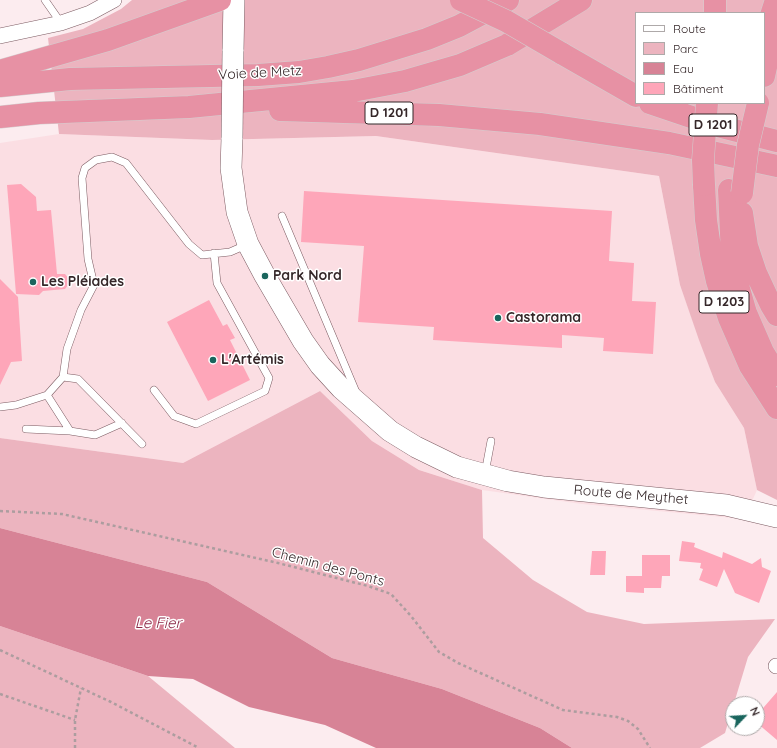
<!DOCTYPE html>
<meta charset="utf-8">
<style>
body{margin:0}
#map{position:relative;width:777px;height:748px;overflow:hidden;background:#fcecef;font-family:Quicksand,sans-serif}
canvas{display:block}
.legend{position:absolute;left:635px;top:12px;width:130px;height:92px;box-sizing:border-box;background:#fff;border:1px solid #aea9a9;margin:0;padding:5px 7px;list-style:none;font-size:12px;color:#352729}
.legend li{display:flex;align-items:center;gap:8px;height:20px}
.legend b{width:20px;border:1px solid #aea9a9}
.north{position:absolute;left:725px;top:696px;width:40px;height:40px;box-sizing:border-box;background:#fff;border:1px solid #aea9a9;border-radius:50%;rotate:65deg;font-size:11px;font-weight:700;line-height:16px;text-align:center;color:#352729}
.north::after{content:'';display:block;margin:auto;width:14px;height:18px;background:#19655d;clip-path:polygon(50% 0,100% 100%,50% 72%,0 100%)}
</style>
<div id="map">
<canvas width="777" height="748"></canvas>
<ul class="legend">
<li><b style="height:5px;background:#fff"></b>Route</li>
<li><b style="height:11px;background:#ecb4bf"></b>Parc</li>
<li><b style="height:11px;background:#d78396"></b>Eau</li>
<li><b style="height:11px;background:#fea6b9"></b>Bâtiment</li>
</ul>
<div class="north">N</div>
</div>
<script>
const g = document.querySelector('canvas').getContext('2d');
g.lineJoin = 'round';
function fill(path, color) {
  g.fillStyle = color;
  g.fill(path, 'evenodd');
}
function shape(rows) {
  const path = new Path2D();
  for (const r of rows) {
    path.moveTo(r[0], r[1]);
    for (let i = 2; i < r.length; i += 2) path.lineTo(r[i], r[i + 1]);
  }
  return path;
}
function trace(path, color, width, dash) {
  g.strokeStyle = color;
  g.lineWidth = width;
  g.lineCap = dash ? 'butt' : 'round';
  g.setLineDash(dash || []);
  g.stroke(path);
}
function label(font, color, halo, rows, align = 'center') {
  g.font = font + ' Quicksand,sans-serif';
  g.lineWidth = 3;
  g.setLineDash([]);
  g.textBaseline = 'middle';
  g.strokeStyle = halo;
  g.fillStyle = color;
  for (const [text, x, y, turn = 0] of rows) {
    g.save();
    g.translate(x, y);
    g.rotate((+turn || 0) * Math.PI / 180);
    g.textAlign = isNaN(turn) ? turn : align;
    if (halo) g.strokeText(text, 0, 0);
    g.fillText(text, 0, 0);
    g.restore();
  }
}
const built = shape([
 [59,134,212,140,376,136,659,176,680,285,715,382,744,428,757,490,744,519,582,504,482,490,419,470,372,441,320,391,183,463,0,438,0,143]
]);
const green = shape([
 [132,0,777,0,777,500,757,490,744,428,715,382,699,340,680,285,659,176,376,136,212,140,59,134,48,38,83,29,121,9],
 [636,13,764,13,764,103,636,103],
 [320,391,372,441,419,470,482,490,483,538,533,580,587,612,644,624,775,619,748,657,725,733,700,748,572,748,540,728,442,689,332,658,207,582,0,528,0,438,183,463],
 [0,626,148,676,235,748,0,748]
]);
const water = shape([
 [0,528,207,582,332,658,442,689,540,728,572,748,376,748,325,725,249,707,193,679,148,676,0,626]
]);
const building = shape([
 [21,184,36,197,37,211,51,210,57,274,65,274,69,279,68,285,65,289,43,291,39,295,16,294,7,185],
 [304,191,612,211,609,261,634,263,632,301,656,302,653,354,603,351,604,338,562,335,562,348,433,340,434,327,358,322,364,246,301,242],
 [0,279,18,297,22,361,11,362,0,385],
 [209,300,223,326,227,324,235,338,230,340,250,380,208,401,167,322],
 [682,541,695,543,694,547,722,558,723,552,752,564,761,558,762,567,771,571,759,603,735,593,724,569,717,587,699,580,703,569,700,568,701,563,679,561],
 [592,551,606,551,605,575,590,575],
 [642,555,670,555,670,576,662,576,661,588,644,588,644,593,626,592,626,576,642,576],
 [777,692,777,740,757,723,757,715]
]);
const path = shape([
 [0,511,62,514,278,563,368,586,391,594,411,616,439,652,458,663,563,710,617,717,628,721,638,729,650,748],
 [0,650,111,702,199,748],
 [0,694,75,720],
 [75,748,75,720,81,688]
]);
const lane = shape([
 [45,0,61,23],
 [282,216,356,392],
 [63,377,78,379,142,444],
 [154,390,174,416,196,424,265,391,269,378,217,283,214,253],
 [47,395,70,431,95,435,122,423],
 [0,407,16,405,47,395,63,377,67,349,81,310,94,285,88,259,82,178,85,168,96,160,112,157,126,163,189,244,202,255,230,252,246,245],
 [26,429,70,431],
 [485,473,491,441]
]);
const street = shape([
 [0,36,61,23,90,13,114,0],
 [776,666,777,666]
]);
const secondary = shape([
 [233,51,234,0],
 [232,138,231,168,237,212,248,244,265,276,303,341,320,365,341,388,390,431,416,447,457,467,508,481,544,487,726,505,777,517]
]);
const highway = shape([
 [715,13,715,0],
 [766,31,776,0],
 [561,53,636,96],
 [0,71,108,40,220,0],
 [764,76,777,18],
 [0,86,70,79,258,75,299,72,328,67,359,60,427,39,459,26,508,0],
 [650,103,718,126,777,141],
 [280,110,439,115,540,124,669,143,777,166],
 [0,117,39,113,189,107,353,91,405,81,460,65,507,45,581,0],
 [704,185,706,220,711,254,717,281,729,318,750,366,777,408],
 [729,190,732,256,737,282,746,313,763,352,777,375],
 [742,213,747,246,756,273,771,305,777,315]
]);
const secondaryBridge = shape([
 [232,138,233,51]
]);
const highwayBridge = shape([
 [461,0,506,21,561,53],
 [704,185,703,160,707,103],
 [742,193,748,145,758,103]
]);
const markers = [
 [265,276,4,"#19655d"],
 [33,282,4,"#19655d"],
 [498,318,4,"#19655d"],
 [213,360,4,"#19655d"]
];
const shields = [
 [389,113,48],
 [713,125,48],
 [724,302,50]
];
const shieldNames = [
 ["D 1201",389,113],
 ["D 1201",713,125],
 ["D 1203",724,302]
];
const streetNames = [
 ["Voie de Metz",260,73,-3],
 ["Route de Meythet",631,495,5],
 ["Chemin des Ponts",328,567,15]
];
const poiNames = [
 ["Park Nord",273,276],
 ["Les Pléiades",41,282],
 ["Castorama",506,318],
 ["L'Artémis",221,360]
];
const waterNames = [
 ["Le Fier",158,623]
];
fill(built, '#fbdee3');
fill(green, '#ecb4bf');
fill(water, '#d78396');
fill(building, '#fea6b9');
trace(lane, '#7c5b62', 8);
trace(street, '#7c5b62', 16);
trace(secondary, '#7c5b62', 22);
trace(highway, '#d3cfd0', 23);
trace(path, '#ac9d9f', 2.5, [3, 3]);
trace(lane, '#fff', 7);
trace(street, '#fff', 15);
trace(secondary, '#fff', 21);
trace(highway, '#e791a4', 22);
trace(secondaryBridge, '#7c5b62', 22, []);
trace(highwayBridge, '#d3cfd0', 23, []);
trace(secondaryBridge, '#fff', 21);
trace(highwayBridge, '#e791a4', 22);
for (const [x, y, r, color] of markers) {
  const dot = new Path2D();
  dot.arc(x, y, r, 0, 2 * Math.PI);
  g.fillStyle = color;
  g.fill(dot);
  trace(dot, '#fff', 1.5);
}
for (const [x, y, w] of shields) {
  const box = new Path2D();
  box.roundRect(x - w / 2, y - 11, w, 22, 3);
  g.fillStyle = '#fff';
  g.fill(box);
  trace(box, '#352729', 1);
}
label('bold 13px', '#352729', null, shieldNames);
label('14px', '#352729', '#fff', streetNames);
label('bold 14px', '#352729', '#fff', poiNames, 'left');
label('italic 15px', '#8c2948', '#fff', waterNames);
</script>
